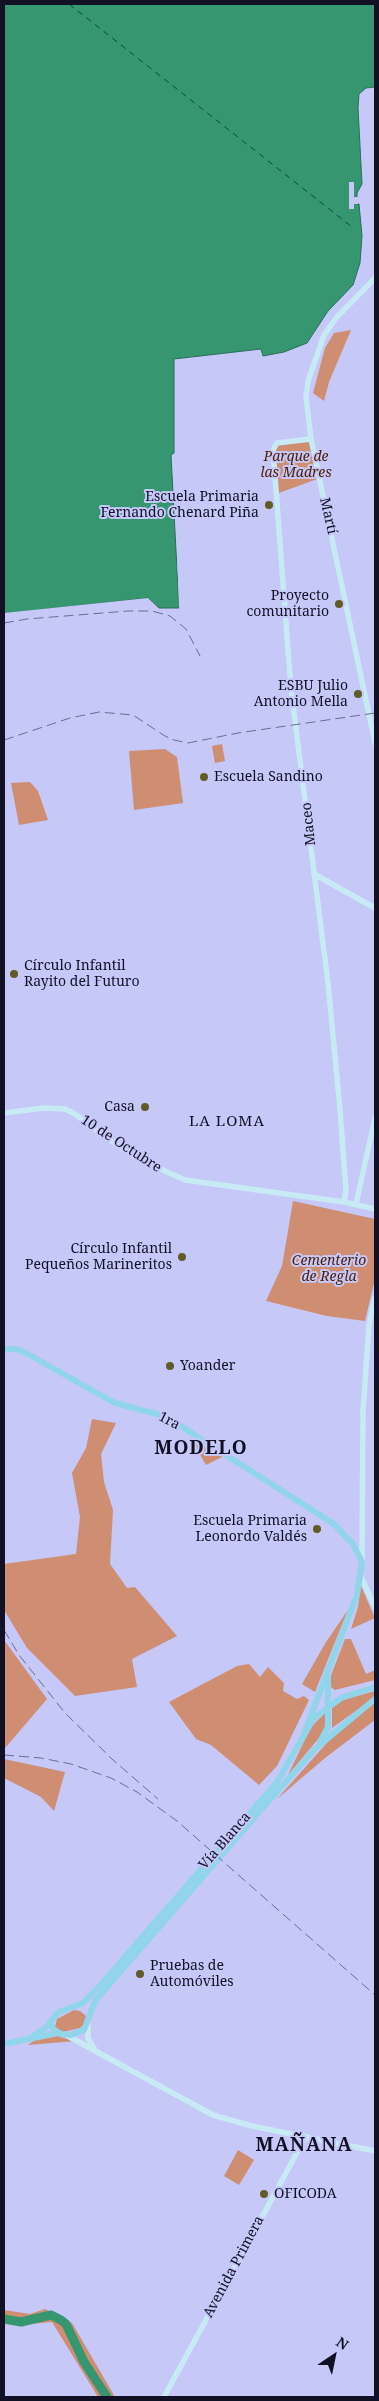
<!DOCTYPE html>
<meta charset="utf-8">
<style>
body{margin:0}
#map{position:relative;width:379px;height:2401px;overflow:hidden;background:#c6c8f8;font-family:"Noto Serif",serif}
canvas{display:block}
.frame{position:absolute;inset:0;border:5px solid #111025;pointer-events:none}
.north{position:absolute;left:309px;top:2331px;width:50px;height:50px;-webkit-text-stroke:4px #c6c8f8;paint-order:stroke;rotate:34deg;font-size:14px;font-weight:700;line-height:20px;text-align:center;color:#111025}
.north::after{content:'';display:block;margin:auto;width:18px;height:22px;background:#111025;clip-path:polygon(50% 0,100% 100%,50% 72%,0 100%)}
</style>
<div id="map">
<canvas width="379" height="2401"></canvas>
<div class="frame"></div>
<div class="north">N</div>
</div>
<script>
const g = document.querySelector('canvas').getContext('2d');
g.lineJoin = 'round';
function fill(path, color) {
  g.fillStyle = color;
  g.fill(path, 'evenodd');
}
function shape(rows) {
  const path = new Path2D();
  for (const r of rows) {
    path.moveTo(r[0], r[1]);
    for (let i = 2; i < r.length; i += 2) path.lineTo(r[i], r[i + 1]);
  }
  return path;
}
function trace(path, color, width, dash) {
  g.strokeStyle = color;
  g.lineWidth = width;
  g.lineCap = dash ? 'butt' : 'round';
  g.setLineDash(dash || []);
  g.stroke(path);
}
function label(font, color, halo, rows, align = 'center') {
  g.font = font + ' "Noto Serif",serif';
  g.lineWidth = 4;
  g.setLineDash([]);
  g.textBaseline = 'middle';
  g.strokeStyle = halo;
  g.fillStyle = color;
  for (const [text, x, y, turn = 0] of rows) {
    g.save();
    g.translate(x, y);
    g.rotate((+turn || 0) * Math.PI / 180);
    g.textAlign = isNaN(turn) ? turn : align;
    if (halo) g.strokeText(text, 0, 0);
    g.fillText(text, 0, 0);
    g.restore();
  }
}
const green = shape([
 [351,330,329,382,324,401,313,393,325,348,334,333],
 [311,439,320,478,276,494,274,447,277,443],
 [222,744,225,761,215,763,212,746],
 [165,749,177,757,183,803,134,810,129,751],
 [30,782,38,791,48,820,19,825,11,783],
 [293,1201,375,1219,375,1279,365,1321,327,1316,266,1301,282,1266],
 [92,1419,116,1423,101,1454,104,1482,113,1510,110,1564,127,1588,135,1587,177,1636,132,1659,137,1687,75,1696,27,1648,4,1610,4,1564,76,1554,80,1517,72,1473,86,1448],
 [190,1437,222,1457,206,1465],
 [361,1586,375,1618,351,1629,358,1607],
 [348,1610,339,1632,315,1692,302,1684,326,1642],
 [345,1639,351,1639,366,1674,375,1670,375,1680,335,1690,331,1687,330,1678],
 [4,1640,47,1699,6,1747,4,1747],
 [249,1664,260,1677,268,1667,284,1683,283,1691,297,1699,304,1696,309,1700,277,1766,259,1785,211,1745,196,1739,169,1702,237,1666],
 [375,1691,375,1697,332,1728,332,1707,343,1700],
 [375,1702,375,1720,325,1758,277,1799,333,1736],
 [326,1712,327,1722,324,1732,288,1775,311,1727],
 [4,1759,65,1772,54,1811,41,1797,4,1778],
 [74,2010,80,2011,86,2016,84,2024,80,2028,63,2032,55,2027,57,2019],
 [57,2036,75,2041,28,2045,35,2040],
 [238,2150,254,2160,239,2185,224,2176],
 [45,2309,72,2323,115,2397,98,2397,52,2322,19,2325,4,2322,4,2310,30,2314]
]);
const water = shape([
 [4,4,375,4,375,87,366,88,359,94,358,108,362,184,357,193,357,204,359,204,362,236,360,263,353,285,328,311,307,343,284,352,263,356,261,349,174,359,174,453,171,455,179,608,159,608,148,598,4,614,4,4]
]);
const pier = shape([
 [349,182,354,182,354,197,358,197,358,204,354,204,354,209,349,209],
 [177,552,179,552,182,607,179,608],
 [148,598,160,610,147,601,4,616,4,613]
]);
const river = shape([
 [4,2319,21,2322,51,2315,61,2320,66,2324,84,2362,107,2397]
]);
const ferry = shape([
 [69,4,352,227]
]);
const secondary = shape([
 [375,278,336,318,324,335,308,381,306,397,311,439,375,743],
 [311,439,277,443,273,450,291,689,328,983,340,1109,346,1191,344,1202],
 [314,874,375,908],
 [4,1113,44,1108,65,1109,75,1114,108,1139,145,1162,185,1180,344,1202,375,1209],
 [356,1204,375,1118],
 [362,1562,363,1412,369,1325,375,1298],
 [360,1575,375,1607],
 [88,2024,88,2038,94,2048],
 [66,2035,213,2115,252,2126,375,2151],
 [164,2397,305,2138]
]);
const primary = shape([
 [4,1349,16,1349,26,1353,115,1403,161,1415,176,1423,334,1524,353,1544,362,1562,357,1595,305,1731],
 [320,1742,328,1727,328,1677],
 [50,2022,53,2029,61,2034,71,2035,84,2030,95,2001,273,1796,315,1749,375,1699],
 [29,2039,45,2028,59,2012,83,2003,98,1988,277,1782,314,1718,341,1698,375,1687],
 [4,2044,58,2033]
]);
const rail = shape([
 [4,623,27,619,128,611,152,611,170,616,186,629,200,656],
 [4,740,70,718,99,712,133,715,165,736,174,740,188,743,238,733,375,713],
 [4,1630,19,1655,65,1713,112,1759,158,1799],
 [4,1755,41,1758,71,1764,111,1778,137,1792,177,1821,375,1995]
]);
const markers = [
 [269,505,5,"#615b28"],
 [339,604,5,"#615b28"],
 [358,694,5,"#615b28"],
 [204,777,5,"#615b28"],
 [14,974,5,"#615b28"],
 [145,1107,5,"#615b28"],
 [182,1257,5,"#615b28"],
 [170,1366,5,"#615b28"],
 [317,1529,5,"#615b28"],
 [140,1974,5,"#615b28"],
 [264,2194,5,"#615b28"]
];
const parkNames = [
 ["Parque de",296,457],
 ["las Madres",296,473],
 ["Cementerio",329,1261],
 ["de Regla",329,1277]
];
const poiNames = [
 ["Escuela Primaria",259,497],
 ["Fernando Chenard Piña",259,513],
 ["Proyecto",329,596],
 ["comunitario",329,612],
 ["ESBU Julio",348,686],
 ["Antonio Mella",348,702],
 ["Escuela Sandino",214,777,"left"],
 ["Círculo Infantil",24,966,"left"],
 ["Rayito del Futuro",24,982,"left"],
 ["Casa",135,1107],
 ["Círculo Infantil",172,1249],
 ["Pequeños Marineritos",172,1265],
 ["Yoander",180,1366,"left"],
 ["Escuela Primaria",307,1521],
 ["Leonordo Valdés",307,1537],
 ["Pruebas de",150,1966,"left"],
 ["Automóviles",150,1982,"left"],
 ["OFICODA",274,2194,"left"]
];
const streetNames = [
 ["Martí",328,516,77],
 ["Maceo",309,824,-96],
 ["10 de Octubre",121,1144,33],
 ["1ra",169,1421,27],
 ["Vía Blanca",225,1841,-49],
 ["Avenida Primera",234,2267,-62]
];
const neighbourhoodNames = [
 ["LA LOMA",227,1122]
];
const districtNames = [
 ["MODELO",201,1449],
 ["MAÑANA",304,2146]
];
fill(green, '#cf8d72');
fill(water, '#36966f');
trace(water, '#2b6e59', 1);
fill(pier, '#c6c8f8');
trace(river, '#36966f', 9);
trace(ferry, '#005036', 1, [6, 5]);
trace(secondary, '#c8eaf5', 5.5);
trace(primary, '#91d5eb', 6);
trace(rail, '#6b6c8e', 1, [10, 5]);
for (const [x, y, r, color] of markers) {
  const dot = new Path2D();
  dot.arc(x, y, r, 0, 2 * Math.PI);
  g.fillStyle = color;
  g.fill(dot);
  trace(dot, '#c6c8f8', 2);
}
label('italic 14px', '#4d1c03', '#c6c8f8', parkNames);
label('14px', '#111025', '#c6c8f8', poiNames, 'right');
label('14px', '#111025', '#c6c8f8', streetNames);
g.letterSpacing = '1px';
label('15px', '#111025', '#c6c8f8', neighbourhoodNames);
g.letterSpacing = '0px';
g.letterSpacing = '1px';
label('bold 19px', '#111025', '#c6c8f8', districtNames);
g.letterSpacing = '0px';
</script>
